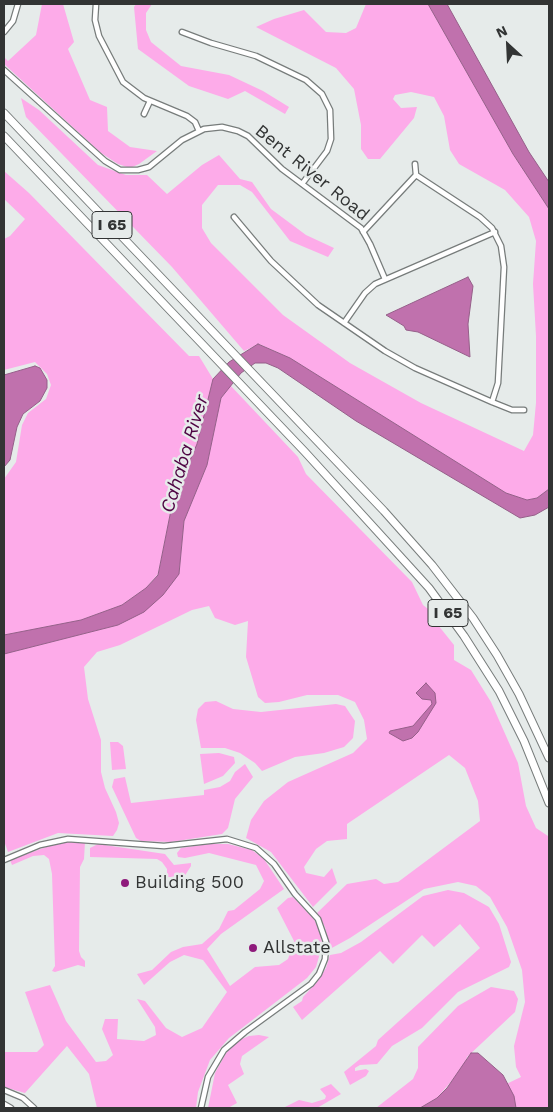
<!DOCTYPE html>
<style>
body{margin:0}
#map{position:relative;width:553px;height:1112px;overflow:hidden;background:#e6ebea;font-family:"Work Sans",sans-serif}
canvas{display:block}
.frame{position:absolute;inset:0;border:5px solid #323434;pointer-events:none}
.north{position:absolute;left:483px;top:20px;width:50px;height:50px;-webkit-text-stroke:4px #e6ebea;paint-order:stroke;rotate:335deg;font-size:14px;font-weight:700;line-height:20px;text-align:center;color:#323434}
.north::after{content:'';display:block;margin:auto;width:18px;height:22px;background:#323434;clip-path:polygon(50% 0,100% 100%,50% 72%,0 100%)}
</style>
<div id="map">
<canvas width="553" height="1112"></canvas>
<div class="frame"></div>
<div class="north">N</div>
</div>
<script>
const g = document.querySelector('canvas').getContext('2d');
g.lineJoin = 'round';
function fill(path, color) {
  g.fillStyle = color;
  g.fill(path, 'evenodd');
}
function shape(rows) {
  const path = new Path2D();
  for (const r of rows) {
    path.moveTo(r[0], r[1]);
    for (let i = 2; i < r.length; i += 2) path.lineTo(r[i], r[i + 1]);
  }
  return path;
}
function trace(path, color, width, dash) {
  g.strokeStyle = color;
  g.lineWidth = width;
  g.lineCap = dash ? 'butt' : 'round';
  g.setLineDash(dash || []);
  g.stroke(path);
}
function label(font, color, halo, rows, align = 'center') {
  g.font = font + ' "Work Sans",sans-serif';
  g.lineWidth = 5;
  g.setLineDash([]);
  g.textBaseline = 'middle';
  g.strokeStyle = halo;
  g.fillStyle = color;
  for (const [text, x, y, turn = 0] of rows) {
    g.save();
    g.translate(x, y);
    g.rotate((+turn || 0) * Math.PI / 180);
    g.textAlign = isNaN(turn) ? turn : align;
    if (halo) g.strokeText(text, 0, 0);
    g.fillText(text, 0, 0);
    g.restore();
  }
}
const green = shape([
 [42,4,63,4,74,42,68,49,90,100,107,107,108,131,130,147,157,151,139,164,130,168,118,164,101,153,4,64,4,57,8,61,36,35],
 [136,4,152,4,146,13,146,30,151,42,181,66,229,75,263,91,289,107,285,114,245,91,228,99,189,86,138,49,134,7],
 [366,4,428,4,513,154,549,209,549,489,537,498,527,500,506,493,290,358,259,344,244,351,172,267,26,117,21,98,39,110,98,165,126,175,147,175,167,194,202,165,219,155,240,179,252,182,271,209,306,235,334,248,328,257,290,241,252,192,240,185,218,185,202,205,202,228,211,243,283,315,350,363,421,403,524,451,533,435,536,403,536,336,533,284,536,241,529,217,505,190,459,164,450,150,444,116,434,97,411,92,395,95,393,99,401,108,417,107,414,118,380,159,368,159,361,149,361,125,354,89,336,68,256,27,274,19,304,10,326,32,346,33,356,28],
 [4,171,29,193,189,356,199,356,213,379,197,444,173,500,158,574,146,588,122,605,81,620,4,635,4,479,16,462,22,425,28,413,46,399,51,385,47,374,35,362,4,370,4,239,10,236,25,219,4,199],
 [230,385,298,457,306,474,412,582,423,605,437,616,438,625,454,645,454,660,471,670,491,702,518,763,526,806,536,828,548,836,549,1108,456,1108,521,1077,516,1067,514,1046,525,1002,522,970,507,927,490,897,476,886,458,882,424,889,350,938,330,949,325,927,317,913,347,884,376,879,384,884,398,882,480,821,478,801,465,768,449,755,347,824,347,839,327,841,316,849,304,867,306,873,324,877,332,868,337,883,313,907,271,852,246,838,251,820,264,801,288,782,353,753,367,739,364,720,355,702,338,695,307,695,279,702,265,703,258,697,246,657,248,621,235,625,215,618,209,606,192,610,120,645,97,652,84,667,88,699,101,740,101,772,105,788,116,812,119,823,117,830,113,836,58,833,8,852,4,841,4,654,118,625,179,574,184,521,207,465,221,398],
 [216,701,233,709,261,712,336,704,345,706,355,721,353,738,344,747,324,753,295,757,262,771,255,763,240,753,225,748,201,748,196,720,198,709,205,702],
 [110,742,118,742,123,746,126,769,112,770],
 [219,753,234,757,235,763,223,776,204,784,200,754],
 [245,764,253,777,235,799,228,828,222,834,171,842,141,841,136,838,112,787,114,779,125,777,131,803,204,795,204,790,220,787,230,781,235,772],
 [60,842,85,842,84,859,80,867,79,951,81,957,85,961,85,967,78,965,55,972,52,971,55,966,52,874,49,859,44,855,33,856,12,865,10,860],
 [98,844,165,854,174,865,191,863,191,866,184,877,167,877,167,869,162,862,157,859,90,857,90,848],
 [208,844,228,844,252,850,264,859,284,889,221,934,207,949,230,986,255,967,279,965,288,959,294,941,277,908,288,898,293,897,314,919,321,934,322,946,316,967,307,978,229,1038,210,1060,198,1092,196,1108,97,1108,89,1074,67,1046,25,1093,4,1087,4,1052,37,1052,44,1045,25,992,50,985,66,1021,96,1062,106,1061,113,1055,102,1029,105,1019,118,1019,117,1039,144,1041,156,1035,155,1027,137,999,145,1001,166,1028,182,1037,202,1028,227,992,203,960,184,955,170,962,144,985,137,974,152,970,171,952,183,947,202,944,219,929,228,911,234,910,260,889,264,881,256,865,209,853,185,858,178,857,177,853,181,848],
 [448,890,464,893,489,907,499,924,511,962,509,967,458,992,422,1028,392,1046,377,1064,360,1065,355,1068,355,1071,366,1069,369,1071,366,1076,350,1085,344,1072,376,1046,378,1040,480,948,460,924,434,947,422,935,393,964,380,951,302,1020,293,1007,302,1001,303,997,317,982,326,968,330,955,341,953,361,942,423,896],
 [491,987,514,991,518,999,515,1012,467,1057,465,1065,437,1098,420,1108,376,1108,413,1079,418,1068,418,1047,458,1006],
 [259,1035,269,1037,242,1056,240,1064,244,1074,228,1085,237,1103,228,1108,208,1108,215,1073,226,1053,237,1041,249,1036],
 [331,1084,341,1094,317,1108,283,1108,299,1100,312,1103,325,1099,326,1096,320,1089]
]);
const water = shape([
 [428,4,447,4,529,152,549,182,549,209,513,154,428,4],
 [468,277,473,286,468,324,470,357,418,332,406,330,404,326,386,315,468,277],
 [258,344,290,358,506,493,527,500,537,498,549,489,549,507,535,515,520,518,356,421,278,368,266,363,255,363,241,373,221,398,207,465,184,521,179,574,163,595,144,612,118,625,4,654,4,635,81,620,122,605,146,588,158,575,173,500,197,444,213,379,229,362,258,344],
 [35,366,40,368,47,380,47,388,40,401,23,414,17,427,10,460,4,467,4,375,35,366],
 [426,683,435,693,436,703,418,732,412,738,403,741,389,733,390,731,413,726,432,704,431,700,422,699,416,693,426,683],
 [471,1053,478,1053,503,1075,514,1096,516,1108,420,1108,437,1098,447,1088,471,1053]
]);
const minor = shape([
 [96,4,95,20,99,36,123,82,144,98,187,116,195,122,199,131],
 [4,32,13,21,18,4],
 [182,32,211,43,256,56,306,80,322,94,330,110,331,139,327,151,302,184],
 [4,70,105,161,120,170,138,170,149,167,182,140,204,129,222,127,238,131,248,136,282,169,361,228,370,244,385,279],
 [144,114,150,101],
 [415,164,416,175],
 [416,175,480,217,492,228,501,246,504,267,498,383,492,402],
 [234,217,271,261,318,305,385,351,415,368,492,402,512,410,524,410],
 [363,232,416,175],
 [344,323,365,293,375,284,495,232],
 [4,860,40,845,68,839,164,846,227,839,256,848,274,864,295,894,318,919,326,942,325,959,319,974,311,984,245,1032,224,1050,208,1077,201,1108],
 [4,1090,23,1098,34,1108],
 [4,1104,11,1108]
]);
const highway = shape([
 [4,113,384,511,432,565,473,618,497,655,519,694,549,758],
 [4,136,305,452,429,588,464,636,499,691,524,741,549,803]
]);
const markers = [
 [125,883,5,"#8e1a7b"],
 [253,948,5,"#8e1a7b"]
];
const shields = [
 [112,225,40],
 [448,613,40]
];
const shieldNames = [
 ["I 65",112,225],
 ["I 65",448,613]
];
const streetNames = [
 ["Bent River Road",312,173,39]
];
const poiNames = [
 ["Building 500",135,883],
 ["Allstate",263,948]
];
const waterNames = [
 ["Cahaba River",185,454,-73]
];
fill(green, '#fdabe9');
fill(water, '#c071ad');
trace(water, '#955f89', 1);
trace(minor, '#777c7b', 7);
trace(highway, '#777c7b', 9);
trace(minor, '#fff', 4.5);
trace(highway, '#fff', 7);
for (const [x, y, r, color] of markers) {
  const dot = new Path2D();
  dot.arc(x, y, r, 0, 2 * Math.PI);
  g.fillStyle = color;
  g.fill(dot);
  trace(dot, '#e6ebea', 2);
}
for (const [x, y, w] of shields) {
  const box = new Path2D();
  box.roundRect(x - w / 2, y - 13.5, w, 27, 4);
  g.fillStyle = '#e6ebea';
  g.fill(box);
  trace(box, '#323434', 1);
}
label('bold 16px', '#323434', null, shieldNames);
label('18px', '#323434', '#e6ebea', streetNames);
label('18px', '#323434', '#e6ebea', poiNames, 'left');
label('italic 19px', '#4e0343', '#e6ebea', waterNames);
</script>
